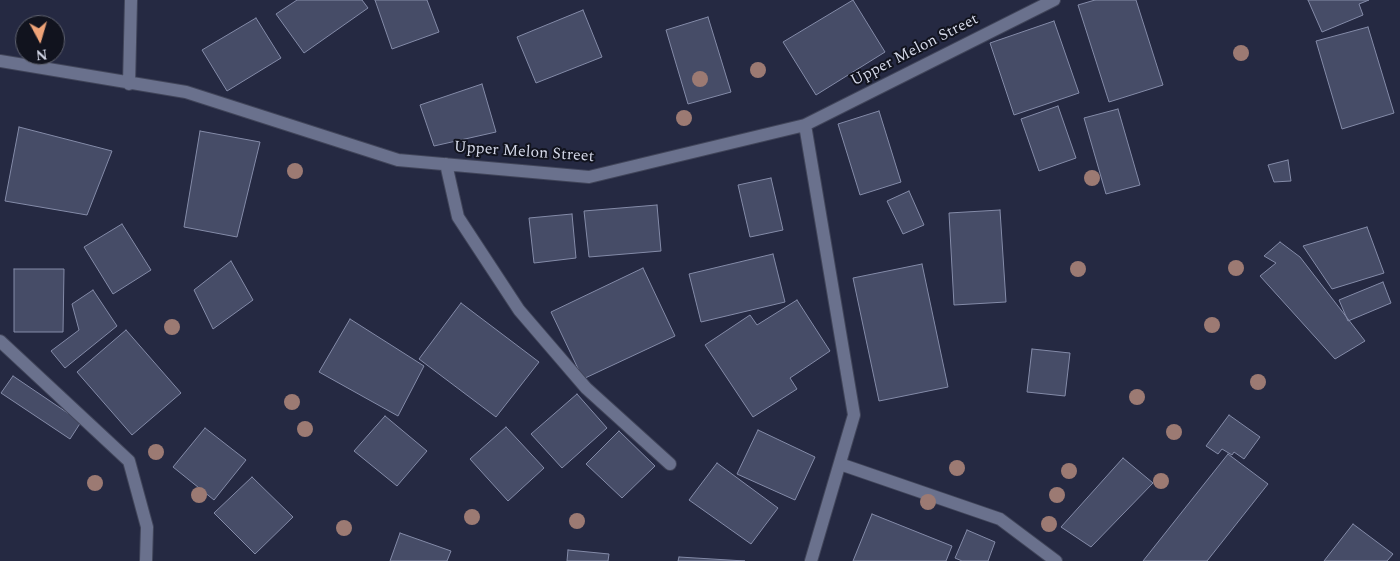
<!DOCTYPE html>
<style>
body{margin:0}
#map{position:relative;width:1400px;height:561px;overflow:hidden;background:#252942;font-family:Spectral,serif}
canvas{display:block}
.north{position:absolute;left:15px;top:15px;width:50px;height:50px;box-sizing:border-box;background:#11131e;border:1px solid #5f626f;border-radius:50%;rotate:174deg;font-size:14px;font-weight:700;line-height:20px;text-align:center;color:#d4d8e8}
.north::after{content:'';display:block;margin:auto;width:18px;height:22px;background:#efa378;clip-path:polygon(50% 0,100% 100%,50% 72%,0 100%)}
</style>
<div id="map">
<canvas width="1400" height="561"></canvas>
<div class="north">N</div>
</div>
<script>
const g = document.querySelector('canvas').getContext('2d');
g.lineJoin = 'round';
function fill(path, color) {
  g.fillStyle = color;
  g.fill(path, 'evenodd');
}
function shape(rows) {
  const path = new Path2D();
  for (const r of rows) {
    path.moveTo(r[0], r[1]);
    for (let i = 2; i < r.length; i += 2) path.lineTo(r[i], r[i + 1]);
  }
  return path;
}
function trace(path, color, width, dash) {
  g.strokeStyle = color;
  g.lineWidth = width;
  g.lineCap = dash ? 'butt' : 'round';
  g.setLineDash(dash || []);
  g.stroke(path);
}
function label(font, color, halo, rows, align = 'center') {
  g.font = font + ' Spectral,serif';
  g.lineWidth = 4;
  g.setLineDash([]);
  g.textBaseline = 'middle';
  g.strokeStyle = halo;
  g.fillStyle = color;
  for (const [text, x, y, turn = 0] of rows) {
    g.save();
    g.translate(x, y);
    g.rotate((+turn || 0) * Math.PI / 180);
    g.textAlign = isNaN(turn) ? turn : align;
    if (halo) g.strokeText(text, 0, 0);
    g.fillText(text, 0, 0);
    g.restore();
  }
}
const building = shape([
 [297,0,362,0,368,8,304,53,276,14,297,0],
 [375,0,427,0,439,32,392,49,375,0],
 [853,0,885,52,816,95,783,42,853,0],
 [1095,0,1136,0,1163,85,1109,102,1078,5,1095,0],
 [1308,0,1369,0,1359,4,1363,15,1322,32,1308,0],
 [583,10,602,57,536,83,517,37,583,10],
 [708,17,731,92,688,104,666,30,708,17],
 [256,18,281,58,227,91,202,50,256,18],
 [1054,21,1079,93,1014,115,990,43,1054,21],
 [1368,27,1394,113,1342,129,1316,41,1368,27],
 [482,84,496,132,434,146,420,105,482,84],
 [1058,106,1076,158,1039,171,1021,119,1058,106],
 [1118,109,1140,185,1106,194,1084,118,1118,109],
 [879,111,901,182,860,195,838,124,879,111],
 [19,127,112,151,87,215,5,201,19,127],
 [200,131,260,142,237,237,184,227,200,131],
 [1288,160,1291,181,1274,182,1268,165,1288,160],
 [771,178,783,230,750,237,738,185,771,178],
 [909,191,924,225,903,234,887,201,909,191],
 [657,205,661,251,589,257,584,211,657,205],
 [1000,210,1006,302,954,305,949,213,1000,210],
 [572,214,576,258,534,263,529,218,572,214],
 [122,224,151,270,113,294,84,247,122,224],
 [1367,227,1384,273,1332,289,1303,246,1367,227],
 [1280,242,1300,257,1365,341,1335,359,1260,276,1276,263,1264,256,1280,242],
 [773,254,785,302,701,322,689,274,773,254],
 [231,261,253,300,213,329,194,290,231,261],
 [922,264,948,387,879,401,853,278,922,264],
 [643,268,675,336,583,379,551,312,643,268],
 [14,269,64,269,63,332,14,332,14,269],
 [1383,282,1391,303,1348,321,1339,300,1383,282],
 [93,290,117,326,65,368,51,351,79,330,72,304,93,290],
 [797,300,830,351,790,378,797,389,753,417,705,345,750,315,757,325,797,300],
 [461,303,539,362,496,417,419,359,461,303],
 [350,319,424,366,398,416,319,372,350,319],
 [126,330,181,393,132,435,77,372,126,330],
 [1032,349,1070,353,1065,396,1027,392,1032,349],
 [13,376,81,422,70,439,1,393,13,376],
 [577,394,607,428,562,468,531,434,577,394],
 [1229,415,1260,437,1244,459,1234,452,1232,455,1222,449,1218,454,1206,446,1229,415],
 [385,416,427,451,397,486,354,451,385,416],
 [506,427,544,468,508,501,470,459,506,427],
 [205,428,246,460,214,500,173,467,205,428],
 [758,430,815,457,795,500,737,474,758,430],
 [619,431,655,466,622,498,586,464,619,431],
 [1228,454,1268,484,1207,561,1143,561,1228,454],
 [1123,458,1153,483,1091,547,1061,527,1123,458],
 [717,463,778,508,751,544,689,500,717,463],
 [252,477,293,517,255,554,214,513,252,477],
 [872,514,952,546,946,561,853,561,872,514],
 [1353,524,1393,554,1387,561,1324,561,1353,524],
 [967,530,995,542,988,561,962,561,955,558,967,530],
 [400,533,451,551,447,561,390,561,400,533],
 [568,550,609,554,608,561,567,561,568,550],
 [679,557,745,561,678,561,679,557]
]);
const street = shape([
 [0,61,186,92,398,160,589,177,805,125,1054,0],
 [129,84,131,0],
 [805,125,854,415,811,561],
 [446,164,458,217,519,310,586,388,670,464],
 [0,341,129,461,147,527,146,561],
 [840,464,1000,519,1056,561]
]);
const trees = [
 [1241,53],
 [758,70],
 [700,79],
 [684,118],
 [295,171],
 [1092,178],
 [1236,268],
 [1078,269],
 [1212,325],
 [172,327],
 [1258,382],
 [1137,397],
 [292,402],
 [305,429],
 [1174,432],
 [156,452],
 [957,468],
 [1069,471],
 [1161,481],
 [95,483],
 [199,495],
 [1057,495],
 [928,502],
 [472,517],
 [577,521],
 [1049,524],
 [344,528]
];
const streetNames = [
 ["Upper Melon Street",915,51,-27],
 ["Upper Melon Street",524,153,4]
];
fill(building, '#464c67');
trace(building, '#848ba8', 1);
trace(street, '#41455a', 14);
trace(street, '#6a718d', 12);
g.fillStyle = '#9c7a73';
for (const [x, y] of trees) {
  g.beginPath();
  g.arc(x, y, 8, 0, 2 * Math.PI);
  g.fill();
}
label('16px', '#d4d8e8', '#11131e', streetNames);
</script>
